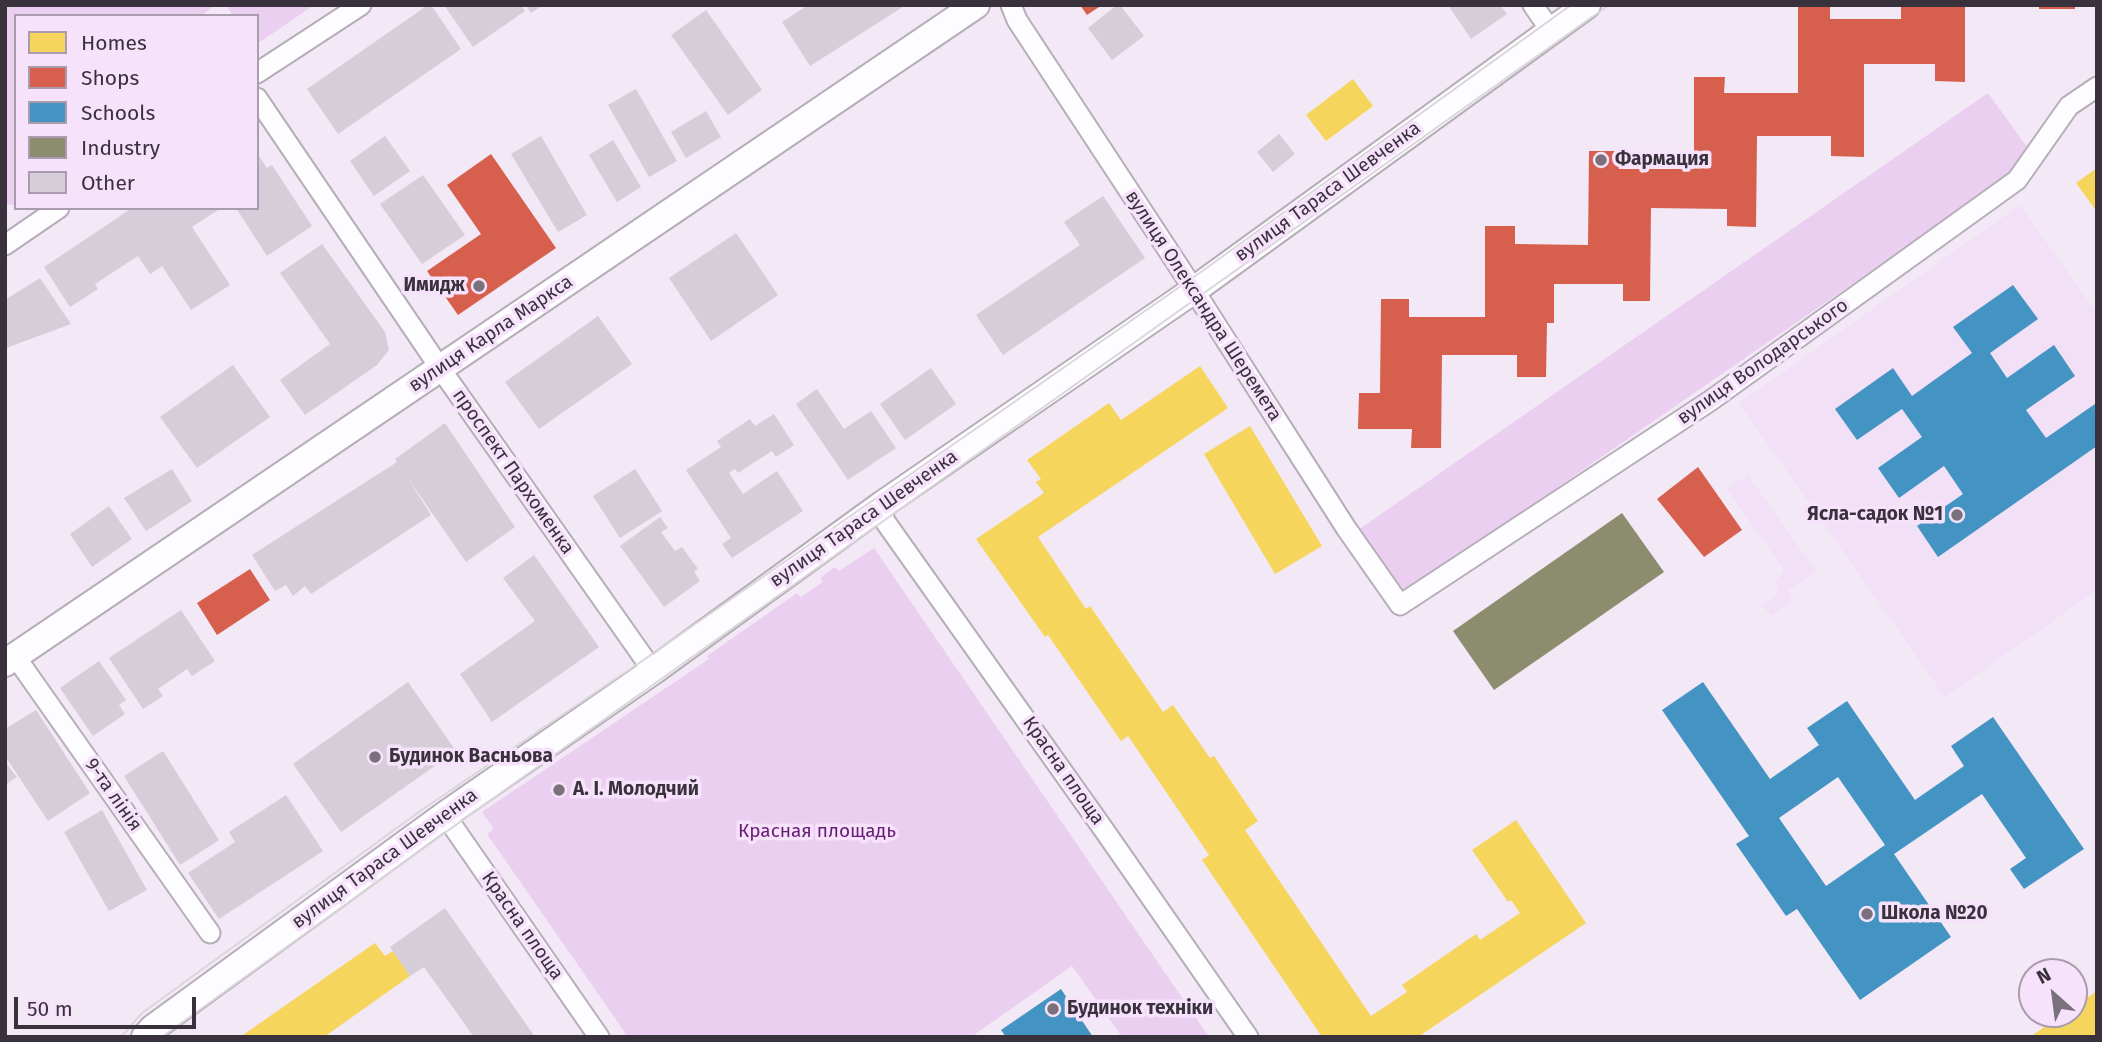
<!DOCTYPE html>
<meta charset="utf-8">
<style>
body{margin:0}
#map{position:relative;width:2102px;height:1042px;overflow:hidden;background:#f3e8f5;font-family:"Fira Sans",sans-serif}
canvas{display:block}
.frame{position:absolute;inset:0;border:7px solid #39313b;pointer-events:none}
.legend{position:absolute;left:14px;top:14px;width:245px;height:196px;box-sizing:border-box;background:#f7e2fb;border:2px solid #ab9bae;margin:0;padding:9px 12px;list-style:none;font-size:21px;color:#39313b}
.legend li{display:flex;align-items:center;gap:14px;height:35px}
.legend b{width:35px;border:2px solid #ab9bae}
.north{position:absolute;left:2018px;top:958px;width:70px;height:70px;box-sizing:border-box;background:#f7e2fb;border:2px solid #ab9bae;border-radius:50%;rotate:332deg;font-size:19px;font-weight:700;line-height:28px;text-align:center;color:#39313b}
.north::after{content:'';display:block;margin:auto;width:24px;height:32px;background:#7a717c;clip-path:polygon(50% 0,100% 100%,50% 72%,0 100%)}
.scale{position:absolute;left:14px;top:997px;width:182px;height:32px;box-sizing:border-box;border:4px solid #39313b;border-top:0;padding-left:9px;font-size:21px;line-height:24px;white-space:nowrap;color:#39313b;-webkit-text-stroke:5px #f7e2fb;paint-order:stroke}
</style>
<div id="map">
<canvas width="2102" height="1042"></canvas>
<div class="frame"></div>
<ul class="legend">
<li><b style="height:19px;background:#f6d55c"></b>Homes</li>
<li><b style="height:19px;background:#d6604d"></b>Shops</li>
<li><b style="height:19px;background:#4393c3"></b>Schools</li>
<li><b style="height:19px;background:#8c8c6e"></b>Industry</li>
<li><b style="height:19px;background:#d6cdd8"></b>Other</li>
</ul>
<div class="north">N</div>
<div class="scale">50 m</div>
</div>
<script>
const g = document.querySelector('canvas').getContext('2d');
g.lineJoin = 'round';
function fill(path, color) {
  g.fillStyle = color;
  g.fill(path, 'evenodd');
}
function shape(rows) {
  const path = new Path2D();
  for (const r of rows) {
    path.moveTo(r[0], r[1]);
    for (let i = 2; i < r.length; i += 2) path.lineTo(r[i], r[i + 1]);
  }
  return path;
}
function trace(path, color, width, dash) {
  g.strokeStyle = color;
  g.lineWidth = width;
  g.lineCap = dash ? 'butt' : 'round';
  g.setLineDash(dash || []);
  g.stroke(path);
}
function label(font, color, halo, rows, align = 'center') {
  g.font = font + ' "Fira Sans",sans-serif';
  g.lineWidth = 7;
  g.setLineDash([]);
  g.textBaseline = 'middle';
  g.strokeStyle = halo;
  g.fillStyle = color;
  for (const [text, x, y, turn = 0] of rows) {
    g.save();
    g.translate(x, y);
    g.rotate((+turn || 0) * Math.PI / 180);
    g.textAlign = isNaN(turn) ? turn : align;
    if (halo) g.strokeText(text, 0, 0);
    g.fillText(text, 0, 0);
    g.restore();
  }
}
const built = shape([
 [2020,205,2097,313,2097,590,1945,697,1739,403],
 [1748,475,1816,571,1789,590,1792,602,1771,616,1762,605,1779,593,1775,582,1784,570,1727,489]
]);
const green = shape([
 [5,5,216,5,200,16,16,16,16,204,13,205,5,204],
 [226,5,314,5,257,44,257,16,233,16],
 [1988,93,2035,158,1400,596,1358,530],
 [874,548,1209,1037,1122,1037,1072,966,971,1037,628,1037,487,834,494,829,482,812,709,659,707,656,797,593,801,597,823,582,820,578,835,567,839,571]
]);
const homes = shape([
 [1353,79,1373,106,1326,141,1306,115],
 [2097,168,2097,212,2076,183],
 [1200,366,1228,408,1038,537,1086,609,1090,606,1163,712,1173,705,1210,758,1214,756,1258,821,1245,830,1371,1016,1407,992,1402,985,1476,934,1480,940,1520,913,1511,900,1508,902,1472,850,1516,820,1586,923,1418,1037,1322,1037,1202,860,1209,855,1128,736,1121,741,1048,635,1045,637,976,539,1044,493,1036,482,1041,479,1027,460,1109,403,1121,420],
 [1250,426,1322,546,1275,574,1204,454],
 [375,943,385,956,393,951,410,976,324,1037,240,1037],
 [2097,991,2097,1037,2030,1037,2063,1014,2074,1014,2074,1007]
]);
const shops = shape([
 [1080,5,1102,5,1087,15],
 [1798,5,1830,5,1830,19,1901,19,1901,5,1965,5,1965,82,1935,81,1935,64,1864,64,1864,157,1831,156,1831,136,1757,136,1756,227,1727,226,1727,209,1651,208,1650,301,1623,301,1623,284,1554,284,1554,323,1547,323,1546,377,1517,377,1517,355,1442,355,1441,448,1411,448,1412,429,1358,429,1359,393,1380,393,1381,299,1409,299,1409,317,1485,317,1485,226,1515,226,1515,244,1588,245,1589,151,1619,151,1619,169,1694,169,1694,77,1725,77,1724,93,1798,93],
 [2039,5,2075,5,2075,9,2039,9],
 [491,154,556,248,458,315,427,271,481,234,447,185],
 [1698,467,1742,530,1704,557,1657,499],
 [250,569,270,600,217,635,197,603]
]);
const schools = shape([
 [2013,285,2038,319,1990,353,2007,378,2054,345,2075,376,2026,410,2046,438,2095,404,2097,407,2097,446,1938,557,1917,526,1963,494,1944,466,1899,498,1878,468,1922,437,1902,409,1857,440,1835,409,1893,368,1912,396,1972,353,1953,327],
 [1703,682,1770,779,1819,745,1807,728,1847,701,1915,800,1964,766,1951,746,1993,717,2084,849,2024,889,2010,869,2026,858,1982,794,1894,854,1951,937,1860,1000,1797,909,1786,916,1736,844,1749,836,1662,710],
 [1838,777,1885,845,1826,886,1779,818],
 [1061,989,1093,1037,1006,1037,1001,1030]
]);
const industry = shape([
 [1622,513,1664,572,1494,690,1453,631]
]);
const building = shape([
 [428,5,431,5,461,49,338,134,307,89],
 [444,5,521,5,525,11,473,47],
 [526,5,543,5,531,13],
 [808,5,906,5,810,66,782,22],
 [1117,5,1120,5,1144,36,1112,60,1088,28],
 [1448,5,1500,5,1507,14,1471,39],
 [706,10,762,90,728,115,671,35],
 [636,89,677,161,649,177,608,105],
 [706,111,721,137,686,158,671,132],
 [1279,134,1295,154,1273,172,1257,152],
 [385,136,410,171,374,196,350,161],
 [541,136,587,215,558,232,511,154],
 [613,140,641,187,617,202,589,155],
 [257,153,267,168,272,165,312,226,267,256,236,208,257,208],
 [423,175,465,235,422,264,380,204],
 [1103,196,1145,258,1003,355,976,315,1080,245,1064,222],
 [132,208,221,208,192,227,230,285,191,310,162,266,150,274,138,256,95,284,98,289,70,307,44,267],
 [736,233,778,295,711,341,669,278],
 [322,244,385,332,389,350,377,365,305,415,280,380,330,344,280,273],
 [40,278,71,324,6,348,5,300],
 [598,316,632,364,539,429,505,382],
 [233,365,270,417,197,468,160,417],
 [931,368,956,404,905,440,880,404],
 [817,389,844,429,871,411,896,448,848,480,796,404],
 [774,414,794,445,776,457,772,451,738,473,735,469,729,473,743,494,777,471,803,511,732,558,722,544,731,538,686,470,721,447,717,441,750,419,755,426],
 [445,423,515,527,466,562,407,477,431,515,311,594,305,586,293,596,286,585,275,591,252,555,397,462,395,459],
 [172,469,192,501,146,531,124,498],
 [635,469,662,511,620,538,593,496],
 [109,506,132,539,92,567,70,534],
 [660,517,668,528,661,532,675,551,682,547,698,569,694,572,700,581,664,607,620,546],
 [534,555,599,647,492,722,460,674,535,621,503,578],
 [181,610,215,661,192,676,187,669,158,689,163,696,143,709,109,658],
 [99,661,126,700,119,705,125,714,93,736,60,688],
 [408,682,456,751,341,832,293,764],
 [36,710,90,793,48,821,5,756,5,729],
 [163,751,219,840,180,865,124,776],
 [5,762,17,777,5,785],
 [286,795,323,851,219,919,188,873,235,842,229,832],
 [102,810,147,890,109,911,64,832],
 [445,908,535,1037,474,1037,424,967,410,976,390,947]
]);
const street = shape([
 [1011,5,1017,20,1183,273,1346,528,1400,605,1710,401,2017,180,2069,106,2097,87],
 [1533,5,1551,31],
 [257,73,361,5],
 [257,98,440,368,653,671],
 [5,245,59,208],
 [883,504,884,520,1104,830,1248,1037],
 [15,656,210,933],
 [445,815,599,1037]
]);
const secondary = shape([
 [5,663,976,5],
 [145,1037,153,1028,445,815,653,671,883,504,1194,290,1587,5]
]);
const tram = shape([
 [121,1037,142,1013,423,809,645,659,1201,272,1571,5],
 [162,1037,453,827,1609,5]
]);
const markers = [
 [1601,160,7,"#7a717c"],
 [479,286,7,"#7a717c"],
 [1957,515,7,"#7a717c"],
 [375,757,7,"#7a717c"],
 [559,790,7,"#7a717c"],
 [1867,914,7,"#7a717c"],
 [1053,1009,7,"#7a717c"]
];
const poiNames = [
 ["Фармация",1615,160],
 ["Имидж",465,286,"right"],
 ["Ясла-садок №1",1943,515,"right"],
 ["Будинок Васньова",389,757],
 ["А. І. Молодчий",573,790],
 ["Школа №20",1881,914],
 ["Будинок техніки",1067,1009]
];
const streetNames = [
 ["вулиця Тараса Шевченка",1328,192,-36],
 ["вулиця Олександра Шеремета",1203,306,57],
 ["вулиця Карла Маркса",491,334,-34],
 ["вулиця Володарського",1763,362,-35],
 ["проспект Пархоменка",513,472,55],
 ["вулиця Тараса Шевченка",864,519,-35],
 ["Красна площа",1063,771,55],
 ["9-та лінія",113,795,55],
 ["вулиця Тараса Шевченка",385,859,-36],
 ["Красна площа",522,926,55]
];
const parkNames = [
 ["Красная площадь",817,832]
];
fill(built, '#f2e0f7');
fill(green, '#ebcff1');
fill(homes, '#f6d55c');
fill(shops, '#d6604d');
fill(schools, '#4393c3');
fill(industry, '#8c8c6e');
fill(building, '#d6cdd8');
trace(street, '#b5adb7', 23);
trace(secondary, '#b5adb7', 30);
trace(street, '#fdfcfe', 19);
trace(secondary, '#fdfcfe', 26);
trace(tram, '#dad6db', 2);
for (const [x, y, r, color] of markers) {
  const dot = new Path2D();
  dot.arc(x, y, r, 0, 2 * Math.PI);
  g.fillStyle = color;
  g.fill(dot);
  trace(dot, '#f7e2fb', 2.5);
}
label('bold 19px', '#39313b', '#f7e2fb', poiNames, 'left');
label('19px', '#39313b', '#f7e2fb', streetNames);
label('19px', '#671c76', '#f7e2fb', parkNames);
</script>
